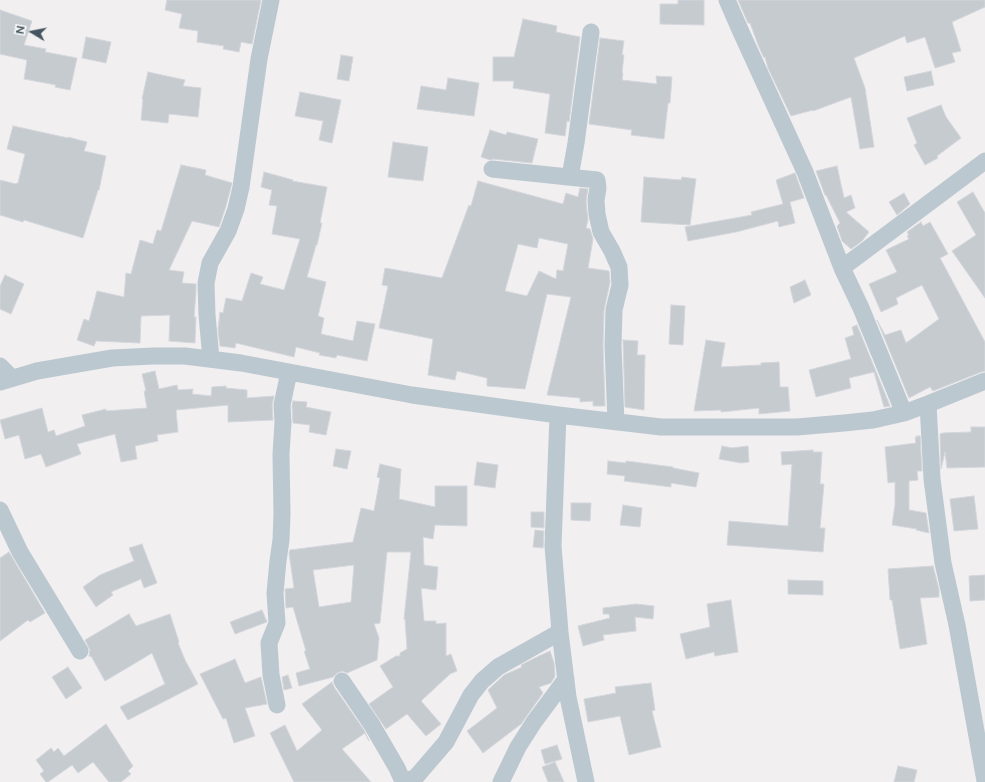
<!DOCTYPE html>
<style>
body{margin:0}
#map{position:relative;width:985px;height:782px;overflow:hidden;background:#f2eff0;font-family:"Public Sans",sans-serif}
canvas{display:block}
.north{position:absolute;left:12px;top:12px;width:40px;height:40px;-webkit-text-stroke:3px #fff;paint-order:stroke;rotate:280deg;font-size:11px;font-weight:700;line-height:16px;text-align:center;color:#45555f}
.north::after{content:'';display:block;margin:auto;width:14px;height:18px;background:#45555f;clip-path:polygon(50% 0,100% 100%,50% 72%,0 100%)}
</style>
<div id="map">
<canvas width="985" height="782"></canvas>
<div class="north">N</div>
</div>
<script>
const g = document.querySelector('canvas').getContext('2d');
g.lineJoin = 'round';
function fill(path, color) {
  g.fillStyle = color;
  g.fill(path, 'evenodd');
}
function shape(rows) {
  const path = new Path2D();
  for (const r of rows) {
    path.moveTo(r[0], r[1]);
    for (let i = 2; i < r.length; i += 2) path.lineTo(r[i], r[i + 1]);
  }
  return path;
}
function trace(path, color, width, dash) {
  g.strokeStyle = color;
  g.lineWidth = width;
  g.lineCap = dash ? 'butt' : 'round';
  g.setLineDash(dash || []);
  g.stroke(path);
}
const building = shape([
 [167,0,261,0,252,44,241,42,239,52,223,49,224,46,197,42,198,31,179,28,182,14,165,10,167,0],
 [678,0,704,0,704,25,660,24,660,4,678,4,678,0],
 [738,0,985,0,985,7,952,22,961,51,952,53,955,62,935,68,925,37,907,43,905,36,854,58,865,88,874,147,860,149,851,97,813,111,813,110,791,116,768,68,765,57,764,58,759,47,750,23,748,23,738,0],
 [0,10,32,21,24,45,46,49,45,52,77,58,70,90,55,87,56,85,24,79,27,60,0,54,0,10],
 [523,19,557,26,556,32,580,37,569,122,567,121,565,136,545,133,550,94,513,88,514,81,493,81,493,57,514,57,523,19],
 [86,37,111,42,106,63,82,58,86,37],
 [600,38,624,41,622,55,624,55,622,73,623,73,622,80,657,84,656,76,672,77,670,103,668,103,664,139,631,135,632,130,589,124,600,38],
 [341,55,353,57,349,81,337,79,341,55],
 [931,71,934,85,907,91,904,77,931,71],
 [148,72,185,80,183,86,201,88,198,117,169,114,168,123,141,120,143,99,142,99,148,72],
 [448,78,479,83,474,116,417,109,421,86,446,90,448,78],
 [300,92,341,100,332,143,319,140,323,121,295,116,300,92],
 [941,105,946,117,961,138,937,156,938,158,925,165,914,145,917,143,907,118,941,105],
 [13,126,68,138,68,137,87,142,84,151,106,156,99,190,98,190,83,238,24,220,23,222,0,215,0,180,16,184,17,183,18,183,25,154,7,149,13,126],
 [490,130,506,135,507,132,538,139,532,163,493,159,490,160,481,157,490,130],
 [393,142,428,147,423,181,388,177,393,142],
 [181,165,206,170,205,175,232,183,226,206,219,227,192,221,169,270,184,272,182,283,196,284,196,292,194,317,196,317,195,343,169,341,170,315,141,316,140,343,96,341,94,346,77,340,84,319,89,321,97,291,124,297,126,273,131,274,140,240,153,244,157,230,161,231,181,165],
 [837,166,844,198,851,195,855,208,846,212,869,232,862,241,851,249,842,241,837,226,840,223,826,195,825,195,816,171,837,166],
 [264,172,293,180,292,181,327,187,320,223,322,223,317,245,316,245,307,277,326,282,318,316,324,318,321,334,353,341,357,321,375,324,367,361,337,355,336,358,319,355,320,353,296,347,294,357,236,343,235,348,220,346,218,330,220,312,223,313,226,298,242,301,251,273,263,277,260,284,284,290,300,239,272,234,277,206,269,205,272,190,261,187,264,172],
 [795,173,804,198,790,202,795,223,779,227,778,221,736,232,688,241,685,227,752,215,751,212,783,204,776,180,795,173],
 [644,177,681,180,682,177,696,179,690,225,641,222,644,177],
 [478,181,563,204,566,193,578,197,580,188,588,189,586,201,588,220,586,228,590,229,593,239,588,268,609,271,610,282,604,310,603,346,605,406,593,406,593,401,580,402,580,398,547,395,571,297,547,294,525,389,487,386,487,378,457,371,455,380,428,375,433,339,379,328,388,286,382,285,385,268,442,278,469,205,471,206,478,181],
 [539,238,568,244,563,271,557,270,556,279,539,271,527,296,505,291,518,244,537,248,539,238],
 [973,192,985,213,985,298,952,251,976,235,957,202,973,192],
 [904,193,910,204,897,215,889,202,904,193],
 [921,222,923,226,930,222,948,254,940,258,985,342,985,371,981,372,933,391,930,387,909,398,877,320,885,335,901,330,906,343,939,319,922,285,896,298,898,304,881,312,869,284,897,272,886,250,909,239,907,236,909,235,907,232,921,222],
 [5,275,24,284,11,314,0,309,0,286,5,275],
 [805,280,811,295,794,303,790,287,805,280],
 [671,305,685,306,683,345,669,344,671,305],
 [857,325,890,406,884,407,874,372,849,378,851,388,816,397,809,370,851,359,845,338,854,335,852,327,857,325],
 [623,340,638,341,637,355,645,355,644,410,625,407,623,340],
 [706,340,725,343,721,367,761,365,761,363,779,362,780,387,788,387,790,411,759,414,759,408,721,412,721,410,694,411,706,340],
 [155,371,159,389,177,385,178,390,193,389,192,394,211,396,212,387,226,386,226,388,247,390,247,398,274,396,272,405,273,420,228,422,228,405,176,410,178,432,157,435,158,441,135,446,137,459,121,462,115,434,77,444,81,454,46,467,41,454,25,459,19,435,5,439,0,420,42,408,48,432,54,430,56,436,85,426,82,415,106,409,106,411,147,408,144,391,146,391,142,374,155,371],
 [293,401,307,402,306,407,331,412,326,435,309,432,310,425,293,423,292,406,293,401],
 [971,427,985,427,985,467,947,468,945,452,941,469,940,434,943,433,971,432,971,427],
 [917,436,920,436,922,471,917,471,918,480,909,481,909,510,926,513,929,533,916,530,917,529,892,525,895,505,895,482,888,483,885,447,916,443,915,437,918,437,917,436],
 [722,446,732,448,748,446,749,462,741,463,719,459,722,446],
 [336,449,351,451,347,469,333,466,336,449],
 [813,450,813,452,822,452,820,484,824,484,820,528,825,528,823,552,727,545,729,521,788,526,792,464,782,465,781,452,813,450],
 [608,461,626,463,626,461,673,467,673,468,699,473,696,487,671,483,671,487,624,481,625,476,607,474,608,461],
 [477,462,498,465,495,488,474,485,477,462],
 [380,464,401,469,399,499,435,507,435,486,467,486,467,526,435,525,433,539,423,537,424,565,438,567,436,590,421,588,424,621,436,621,436,624,446,623,446,656,451,654,457,671,450,674,421,701,441,724,426,736,407,714,386,729,369,704,393,687,380,666,396,656,400,656,400,653,407,649,405,619,404,619,411,552,387,552,380,623,374,624,379,638,377,660,347,673,342,671,337,673,333,677,299,686,296,673,310,669,304,651,306,651,293,607,286,608,285,589,294,588,289,553,290,550,353,542,361,508,374,511,380,478,377,477,380,464],
 [354,565,351,602,319,607,313,570,354,565],
 [974,496,978,529,954,531,950,499,974,496],
 [571,503,591,503,590,521,571,520,571,503],
 [623,505,642,508,640,527,620,525,623,505],
 [531,512,544,512,544,528,531,527,531,512],
 [535,530,544,531,543,548,533,547,535,530],
 [142,544,157,583,144,588,141,579,111,592,113,595,96,607,83,587,100,575,134,561,129,548,142,544],
 [9,552,45,613,30,622,28,620,0,641,0,558,9,552],
 [933,566,939,589,939,597,920,598,927,644,900,649,892,600,890,600,888,569,933,566],
 [985,575,985,600,970,601,969,576,985,575],
 [788,580,823,581,823,595,788,594,788,580],
 [731,600,738,652,715,656,714,652,686,659,680,634,710,627,707,604,731,600],
 [636,604,654,606,653,619,635,617,636,631,603,635,604,640,583,646,578,626,610,618,609,614,603,614,603,608,636,604],
 [262,610,267,622,235,634,230,622,262,610],
 [129,614,136,626,170,614,179,642,178,643,185,660,198,684,128,720,120,707,165,684,152,653,132,665,105,681,91,656,90,657,89,656,90,650,85,640,129,614],
 [550,651,554,663,555,676,551,683,539,687,543,693,521,724,483,753,467,731,497,708,488,690,504,675,522,667,521,665,539,656,550,651],
 [235,659,245,683,261,677,267,704,245,708,255,736,234,743,226,718,223,719,200,674,235,659],
 [68,667,82,688,66,699,52,677,68,667],
 [288,675,292,688,284,690,282,677,288,675],
 [332,682,334,687,364,730,369,741,365,733,342,749,371,782,294,782,270,733,285,725,297,751,322,730,302,704,332,682],
 [651,683,655,710,652,711,661,747,629,755,620,716,588,722,584,699,616,693,615,687,651,683],
 [106,724,133,766,128,771,131,774,121,782,109,782,93,762,78,773,72,765,48,782,46,782,40,774,44,771,36,760,51,748,54,752,58,748,64,756,106,724],
 [557,745,562,759,545,764,541,750,557,745],
 [555,762,564,782,548,782,542,767,555,762],
 [898,766,917,770,914,782,894,782,898,766]
]);
const minor = shape([
 [727,0,741,32,805,172,842,268,861,308,904,413],
 [492,169,597,180,598,188,596,200,597,214,601,232,612,251,619,267,620,285,614,310,613,346,616,422],
 [570,177,576,143,591,32],
 [842,268,985,161],
 [211,359,207,315,206,283,210,263,228,231,236,209,241,187,244,166,259,59,271,0],
 [0,366,12,378],
 [0,382,37,371,112,358,153,356,185,356,241,363,412,395,558,415,661,427,797,427,844,423,873,420,904,413,928,404,985,381],
 [928,404,932,479,943,563,957,625,985,781],
 [558,415,553,546,560,632,568,697,586,782],
 [0,510,20,552,80,651],
 [342,681,372,725,397,768,401,777,404,779,408,780,415,778,446,742,471,695,482,681,498,667,560,632],
 [277,705,271,675,269,643,277,623,275,593,278,561,281,540,282,514,281,454,283,422,282,405,289,372],
 [501,782,518,747,534,722,566,679]
]);
fill(building, '#c6cbd0');
trace(building, '#d3d6dc', 1);
trace(minor, '#bcc8d0', 17);
</script>
